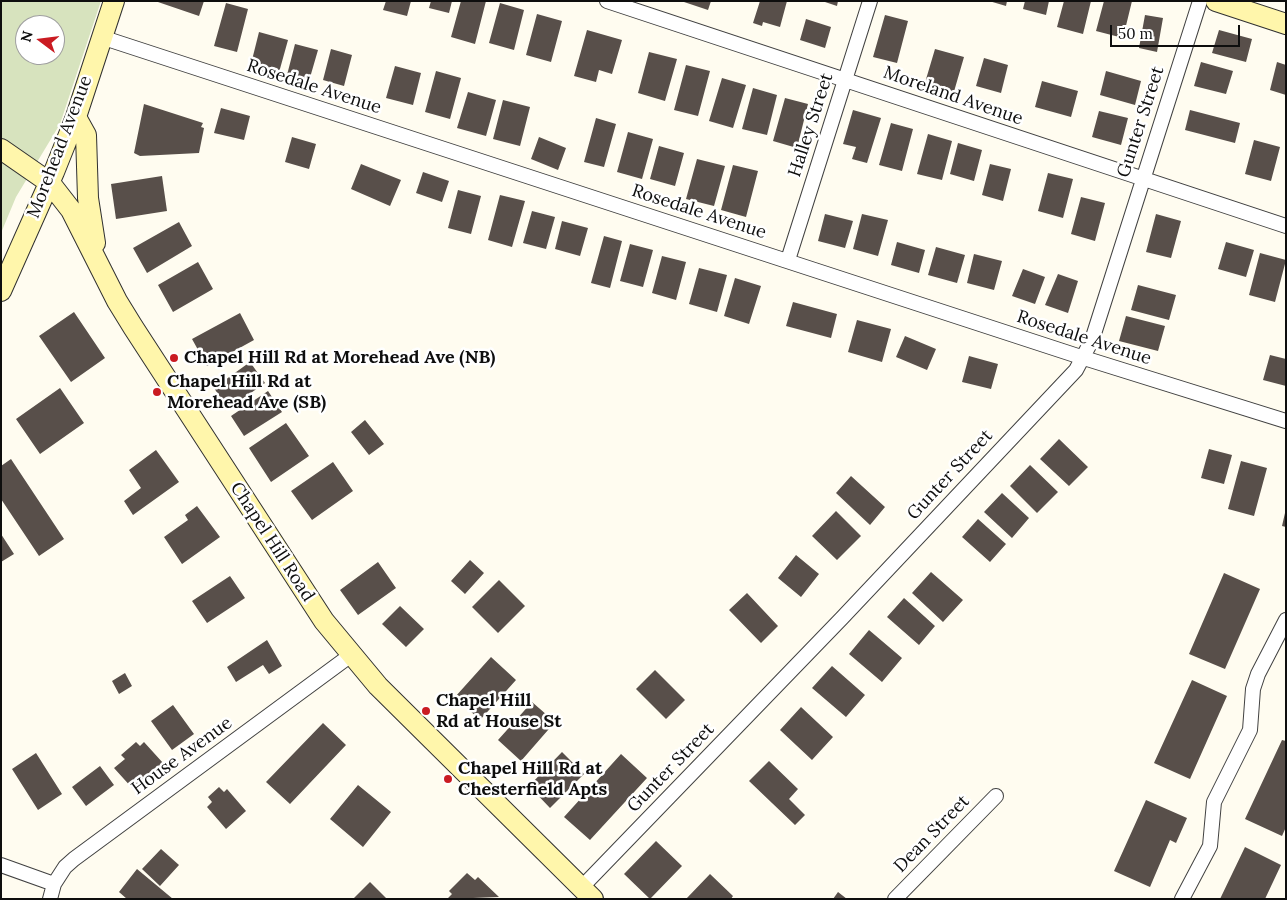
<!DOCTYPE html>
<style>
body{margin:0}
#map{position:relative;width:1287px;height:900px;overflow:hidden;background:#fffcf0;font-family:Lora,serif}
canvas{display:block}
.frame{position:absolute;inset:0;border:2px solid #0e0e0e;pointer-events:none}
.north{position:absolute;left:15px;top:15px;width:50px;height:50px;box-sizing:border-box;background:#fff;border:1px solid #9f9f9f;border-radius:50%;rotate:285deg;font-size:14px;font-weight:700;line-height:20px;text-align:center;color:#0e0e0e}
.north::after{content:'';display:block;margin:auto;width:18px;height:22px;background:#ca1b22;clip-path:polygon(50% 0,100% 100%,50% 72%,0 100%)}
.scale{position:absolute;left:1110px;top:25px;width:130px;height:22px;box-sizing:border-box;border:2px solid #0e0e0e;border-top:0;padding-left:6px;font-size:15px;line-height:18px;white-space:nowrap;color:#0e0e0e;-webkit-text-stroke:4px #fff;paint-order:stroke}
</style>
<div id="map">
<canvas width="1287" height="900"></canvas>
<div class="frame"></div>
<div class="north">N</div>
<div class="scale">50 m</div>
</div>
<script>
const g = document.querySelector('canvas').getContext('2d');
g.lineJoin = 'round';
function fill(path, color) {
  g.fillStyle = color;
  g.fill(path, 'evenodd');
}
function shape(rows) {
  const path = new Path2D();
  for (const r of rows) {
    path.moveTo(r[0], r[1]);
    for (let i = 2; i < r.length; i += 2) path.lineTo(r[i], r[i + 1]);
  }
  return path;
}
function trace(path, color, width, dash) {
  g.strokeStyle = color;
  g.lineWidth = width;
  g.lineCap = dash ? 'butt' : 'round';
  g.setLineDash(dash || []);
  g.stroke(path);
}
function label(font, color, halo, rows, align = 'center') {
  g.font = font + ' Lora,serif';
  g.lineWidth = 5;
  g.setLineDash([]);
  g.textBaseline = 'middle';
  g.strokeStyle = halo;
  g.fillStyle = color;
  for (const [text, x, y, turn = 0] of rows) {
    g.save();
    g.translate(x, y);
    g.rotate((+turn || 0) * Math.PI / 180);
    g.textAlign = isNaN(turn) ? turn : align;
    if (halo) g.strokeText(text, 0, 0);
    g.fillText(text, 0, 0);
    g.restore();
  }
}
const cemetery = shape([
 [1,1,101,1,60,124,16,197,1,233],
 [25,25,55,25,55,55,25,55]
]);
const building = shape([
 [155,1,204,1,199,16],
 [386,1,411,1,407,16,383,10],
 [431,1,452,1,449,13,429,8],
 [461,1,486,1,475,44,451,37],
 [681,1,711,1,708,10],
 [760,1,787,1,780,27,763,22,762,26,753,23],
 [822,1,838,1,837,6],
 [989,1,1007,1,1006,6],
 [1025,1,1049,1,1046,15,1023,9],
 [1064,1,1091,1,1083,34,1057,27],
 [1104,1,1132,1,1123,38,1096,31],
 [226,3,248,9,237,52,214,46],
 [500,3,524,10,514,50,489,43],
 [537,14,562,21,551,62,526,55],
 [885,15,908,21,897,63,873,57],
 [1145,15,1163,18,1157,52,1139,48],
 [806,19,831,27,825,48,800,40],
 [587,30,622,40,612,74,599,70,596,82,574,76],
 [1219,30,1252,39,1246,62,1212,53],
 [259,32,288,40,278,76,250,68],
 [295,44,318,50,309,81,287,75],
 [331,49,352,55,344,86,323,80],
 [935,49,964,57,953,95,924,86],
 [649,52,677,59,665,101,638,93],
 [984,58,1008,65,1001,93,976,86],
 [1201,62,1233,71,1226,94,1194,86],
 [1277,62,1286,65,1286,95,1270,90],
 [686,65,710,71,698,116,674,110],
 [395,66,421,73,413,105,386,98],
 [436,71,461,78,450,119,425,112],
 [1106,71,1141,81,1135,105,1100,95],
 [722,78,746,85,733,128,709,121],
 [1042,81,1078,91,1071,117,1035,107],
 [753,88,777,95,767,135,742,129],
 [468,92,496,100,486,136,457,128],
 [785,98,808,104,797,148,773,141],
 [503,100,530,107,520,146,493,139],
 [144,104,203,123,201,127,204,128,199,153,140,156,134,153],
 [221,108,250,116,244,140,214,133],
 [853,110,881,118,867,163,852,159,856,147,843,144],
 [1190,110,1240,123,1235,143,1185,130],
 [1099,111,1128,118,1121,145,1092,137],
 [596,118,616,124,604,167,584,162],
 [891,123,913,129,902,171,879,165],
 [628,132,653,139,642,179,617,172],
 [928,134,952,141,942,180,917,174],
 [292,137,316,144,309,169,285,162],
 [539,137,566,148,558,170,531,159],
 [1254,140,1280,147,1271,181,1245,174],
 [958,143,982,150,974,181,950,174],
 [659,146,684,153,675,186,650,179],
 [697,159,725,166,714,206,686,199],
 [361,164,401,180,390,206,351,189],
 [990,164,1011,169,1003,201,982,195],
 [733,165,758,171,746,217,721,210],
 [423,172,449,181,442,202,416,193],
 [1048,173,1073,179,1063,218,1038,211],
 [162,176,167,211,116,219,111,184],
 [458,190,481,196,471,234,448,228],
 [500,195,525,201,512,247,488,240],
 [1081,197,1105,203,1095,241,1071,234],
 [532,211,555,217,546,249,523,243],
 [825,214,853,221,845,248,818,241],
 [862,214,888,220,878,256,853,249],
 [1156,214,1181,221,1171,258,1146,252],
 [562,221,588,228,580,256,555,249],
 [179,222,192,246,147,273,133,248],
 [604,236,622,241,610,288,591,283],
 [897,242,925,250,919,273,891,265],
 [1226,242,1254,250,1246,277,1218,269],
 [630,244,653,250,643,287,620,281],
 [936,247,965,255,957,283,928,275],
 [1260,253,1286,260,1275,302,1249,295],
 [974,254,1002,261,994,290,967,283],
 [662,256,686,262,676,300,652,293],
 [198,262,213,289,173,312,158,285],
 [699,268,727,275,717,312,689,304],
 [1023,269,1045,277,1035,304,1012,296],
 [1058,274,1078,281,1068,313,1045,305],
 [735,278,761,286,749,324,724,316],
 [1138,285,1176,295,1169,320,1131,310],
 [793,302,837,314,831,338,786,326],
 [74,312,105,358,71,382,39,336],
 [240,313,254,340,207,366,192,339],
 [1126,316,1165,326,1158,351,1119,341],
 [857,320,891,329,882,362,848,352],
 [905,336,936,349,927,370,896,357],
 [1270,355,1286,359,1286,386,1263,380],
 [969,356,998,364,991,389,962,382],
 [250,362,265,383,228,409,214,388],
 [60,388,84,423,40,454,16,419],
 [268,391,282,412,244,436,231,416],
 [365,420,384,444,369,455,351,432],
 [286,423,309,456,271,482,249,448],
 [1059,439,1088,467,1069,486,1040,459],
 [1209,449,1232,455,1224,484,1201,478],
 [156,450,179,482,133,515,124,501,141,488,129,470],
 [11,459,64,539,39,556,1,499,1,466],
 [1241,461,1267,468,1254,516,1228,509],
 [333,462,353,491,312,520,291,491],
 [1030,465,1058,492,1037,513,1010,486],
 [851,476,885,507,870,525,836,493],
 [1002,493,1029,518,1012,538,984,512],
 [197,506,220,537,182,564,164,537,188,520,185,515],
 [836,511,861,536,837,560,812,536],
 [1285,513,1286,513,1286,527,1282,526],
 [978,519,1006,544,990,562,962,537],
 [1,534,14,554,1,562],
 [796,555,819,574,801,597,778,578],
 [470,560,484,573,465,594,451,581],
 [378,562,396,588,358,615,340,590],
 [931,572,963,600,943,622,912,593],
 [1224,573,1260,589,1225,669,1189,654],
 [230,576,245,598,207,623,192,601],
 [499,580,525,606,498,633,472,607],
 [747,593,778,626,761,643,729,610],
 [904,598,935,626,919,645,887,617],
 [400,606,424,629,406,647,382,624],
 [869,630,902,658,882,682,849,654],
 [267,640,282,666,269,674,263,665,236,682,227,667],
 [491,657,516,680,480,720,455,697],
 [832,666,865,695,846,717,812,688],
 [655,670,685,700,666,719,636,689],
 [125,673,132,686,119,694,112,681],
 [1192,680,1227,696,1190,779,1154,763],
 [532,702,555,722,521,761,498,740],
 [173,705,194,734,172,750,151,721],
 [801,707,833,737,812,760,780,730],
 [323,723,346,745,290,804,266,782],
 [1282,740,1286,741,1286,827,1282,836,1245,819],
 [136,742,140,746,144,742,163,763,133,789,114,768,125,759,121,755],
 [562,752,584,774,550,808,529,786],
 [36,753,62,794,38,810,12,769],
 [621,754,647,778,590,840,564,817],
 [769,761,798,789,789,799,805,815,795,825,749,781],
 [100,766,114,785,86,806,72,787],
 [358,785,391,812,363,847,330,819],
 [219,787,224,792,227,789,246,811,226,829,207,807,212,802,208,797],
 [1146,800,1187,818,1176,843,1170,840,1150,887,1114,871],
 [656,841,682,866,650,899,624,874],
 [1245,847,1281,865,1265,899,1220,899],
 [161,849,179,865,160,886,142,869],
 [137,869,173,899,127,899,119,892],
 [467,873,475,880,478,877,499,897,447,899,452,894,449,891],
 [710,874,733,896,731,899,686,899],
 [370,882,387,899,353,899],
 [838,892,847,899,833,899]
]);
const street = shape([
 [607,1,1286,226],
 [101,37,1084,358,1286,421],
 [788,260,870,1],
 [1,865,54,884],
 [582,887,842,618,1076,370,1092,340,1200,1],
 [50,899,54,884,65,867,74,859,351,655],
 [895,899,996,796],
 [1182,899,1210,846,1214,802,1250,730,1253,689,1258,674,1286,620]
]);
const secondary = shape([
 [1216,1,1286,24],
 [76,117,86,135,88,198,95,243],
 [1,149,50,183,71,210,117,301,133,327,324,621,378,686,593,899],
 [1,291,54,172,76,117,114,1]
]);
const markers = [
 [174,358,5,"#ca1b22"],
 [157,392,5,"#ca1b22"],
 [426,711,5,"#ca1b22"],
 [448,779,5,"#ca1b22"]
];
const streetNames = [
 ["Rosedale Avenue",314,87,18],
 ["Moreland Avenue",953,96,19],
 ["Gunter Street",1141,122,-72],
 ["Halley Street",811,125,-72],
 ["Morehead Avenue",60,147,-69],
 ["Rosedale Avenue",699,212,18],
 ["Rosedale Avenue",1084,338,18],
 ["Gunter Street",950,475,-47],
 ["Chapel Hill Road",272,542,57],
 ["House Avenue",182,756,-36],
 ["Gunter Street",671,768,-46],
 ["Dean Street",932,834,-46]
];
const poiNames = [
 ["Chapel Hill Rd at Morehead Ave (NB)",184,358],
 ["Chapel Hill Rd at",167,382],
 ["Morehead Ave (SB)",167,403],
 ["Chapel Hill",436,701],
 ["Rd at House St",436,722],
 ["Chapel Hill Rd at",458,769],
 ["Chesterfield Apts",458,790]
];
fill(cemetery, '#d7e3be');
fill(building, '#584f4a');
trace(street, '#414141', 16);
trace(secondary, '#303030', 22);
trace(street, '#fff', 14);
trace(secondary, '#fff6ab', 20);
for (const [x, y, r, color] of markers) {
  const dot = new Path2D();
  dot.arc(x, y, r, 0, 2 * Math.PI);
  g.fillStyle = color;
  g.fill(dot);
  trace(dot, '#fff', 2);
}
label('18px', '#0e0e0e', '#fff', streetNames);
label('bold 18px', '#0e0e0e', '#fff', poiNames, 'left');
</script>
